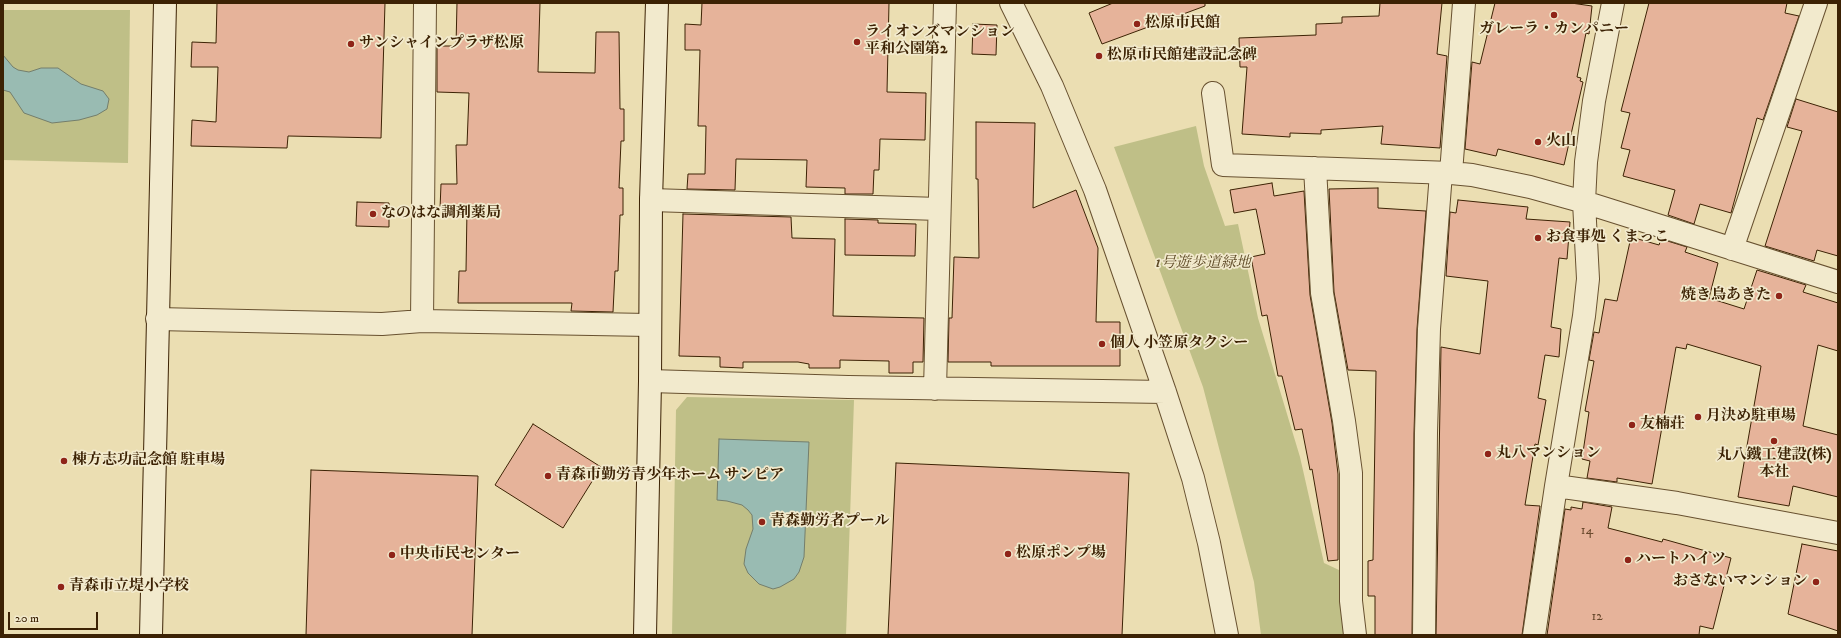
<!DOCTYPE html>
<meta charset="utf-8">
<style>
body{margin:0}
#map{position:relative;width:1841px;height:638px;overflow:hidden;background:#ebdeb2;font-family:"IM FELL DW Pica",serif}
canvas{display:block}
.frame{position:absolute;inset:0;border:4px solid #3c2204;pointer-events:none}
.scale{position:absolute;left:8px;top:612px;width:90px;height:18px;box-sizing:border-box;border:2px solid #3c2204;border-top:0;padding-left:5px;font-size:12px;line-height:14px;white-space:nowrap;color:#3c2204;-webkit-text-stroke:3px #f2eacd;paint-order:stroke}
</style>
<div id="map">
<canvas width="1841" height="638"></canvas>
<div class="frame"></div>
<div class="scale">20 m</div>
</div>
<script>
const g = document.querySelector('canvas').getContext('2d');
g.lineJoin = 'round';
function fill(path, color) {
  g.fillStyle = color;
  g.fill(path, 'evenodd');
}
function shape(rows) {
  const path = new Path2D();
  for (const r of rows) {
    path.moveTo(r[0], r[1]);
    for (let i = 2; i < r.length; i += 2) path.lineTo(r[i], r[i + 1]);
  }
  return path;
}
function trace(path, color, width, dash) {
  g.strokeStyle = color;
  g.lineWidth = width;
  g.lineCap = dash ? 'butt' : 'round';
  g.setLineDash(dash || []);
  g.stroke(path);
}
function label(font, color, halo, rows, align = 'center') {
  g.font = font + ' "IM FELL DW Pica","Noto Serif JP",serif';
  g.lineWidth = 3.5;
  g.setLineDash([]);
  g.textBaseline = 'middle';
  g.strokeStyle = halo;
  g.fillStyle = color;
  for (const [text, x, y, turn = 0] of rows) {
    g.save();
    g.translate(x, y);
    g.rotate((+turn || 0) * Math.PI / 180);
    g.textAlign = isNaN(turn) ? turn : align;
    if (halo) g.strokeText(text, 0, 0);
    g.fillText(text, 0, 0);
    g.restore();
  }
}
const green = shape([
 [3,10,130,10,128,163,3,160],
 [1196,126,1204,166,1225,226,1238,224,1258,318,1300,457,1324,563,1339,570,1346,635,1261,635,1254,582,1203,387,1114,147],
 [687,397,854,400,846,635,672,635,676,410]
]);
const water = shape([
 [3,55,13,67,18,70,29,72,41,68,58,68,81,84,103,91,109,99,107,109,97,115,79,120,52,123,24,113,10,92,3,90,3,55],
 [719,439,809,442,804,557,799,572,794,579,780,587,773,589,759,584,748,573,744,564,746,549,753,529,752,515,748,510,742,505,727,501,717,500,719,439]
]);
const building = shape([
 [217,3,385,3,381,138,288,136,287,148,191,146,192,120,216,122,218,67,191,67,192,42,216,43,217,3],
 [457,3,540,3,538,72,595,73,596,32,619,32,620,109,624,109,624,141,621,141,619,188,623,188,623,215,620,215,618,271,615,271,613,312,571,311,572,303,458,303,459,271,466,271,467,209,440,209,441,184,457,184,456,145,467,145,469,93,437,92,437,46,456,46,457,3],
 [702,3,889,3,887,92,926,93,925,140,880,139,879,170,874,170,873,194,845,194,845,188,806,187,807,160,736,159,735,190,687,189,688,174,705,174,706,126,698,126,700,50,685,50,685,24,701,25,702,3],
 [1113,3,1205,3,1205,6,1102,44,1089,13,1113,3],
 [1380,3,1442,3,1437,54,1447,56,1440,148,1381,144,1383,126,1321,130,1321,134,1290,133,1290,137,1242,134,1247,67,1240,67,1239,38,1316,35,1316,24,1342,23,1342,17,1379,16,1380,3],
 [1495,3,1571,3,1592,6,1589,34,1586,33,1577,77,1581,78,1580,81,1583,82,1564,165,1498,149,1496,156,1465,149,1472,62,1480,64,1495,3],
 [1649,3,1787,3,1785,13,1799,16,1763,120,1757,118,1731,213,1700,204,1694,224,1668,215,1675,190,1623,176,1630,150,1621,148,1630,113,1621,111,1649,3],
 [973,24,997,25,996,55,972,54,973,24],
 [1796,99,1838,112,1838,256,1817,250,1814,261,1765,246,1802,131,1787,127,1796,99],
 [976,122,1035,123,1033,208,1076,190,1098,248,1096,322,1120,322,1120,366,991,366,991,362,948,362,949,318,952,318,954,257,979,258,978,179,976,179,976,122],
 [1272,183,1274,196,1304,191,1310,295,1332,423,1338,474,1338,560,1328,561,1312,469,1310,470,1302,429,1295,430,1282,376,1278,376,1267,315,1262,316,1251,257,1265,254,1256,209,1234,213,1230,190,1272,183],
 [1378,188,1378,208,1426,211,1417,329,1414,433,1412,635,1375,635,1375,596,1368,596,1368,561,1373,560,1376,371,1348,370,1334,292,1329,189,1378,188],
 [1458,200,1528,207,1526,219,1570,222,1567,259,1559,258,1551,327,1561,329,1559,357,1545,355,1538,398,1546,400,1538,445,1535,444,1525,505,1540,506,1522,635,1436,635,1441,347,1480,354,1488,281,1446,276,1450,212,1456,213,1458,200],
 [357,202,389,203,389,227,356,226,357,202],
 [683,214,791,217,792,238,835,239,833,316,924,318,923,362,913,362,913,373,889,373,889,361,840,360,840,368,809,368,809,364,798,362,743,362,743,368,720,367,720,357,679,356,683,214],
 [845,219,878,220,878,223,916,224,915,256,845,255,845,219],
 [1631,237,1659,245,1661,239,1687,247,1685,252,1718,263,1709,298,1744,309,1757,270,1806,285,1803,292,1838,303,1838,351,1818,345,1803,426,1838,435,1838,497,1793,486,1789,506,1738,497,1761,366,1687,344,1686,349,1676,347,1652,484,1617,478,1617,482,1587,478,1590,461,1582,459,1589,412,1585,411,1594,361,1589,360,1594,332,1599,333,1605,299,1617,301,1631,237],
 [533,424,601,467,563,528,495,485,533,424],
 [896,463,1129,473,1122,635,888,635,896,463],
 [311,470,478,476,472,635,306,635,311,470],
 [1583,502,1612,507,1608,528,1662,542,1663,539,1731,558,1713,629,1700,626,1699,635,1547,635,1565,509,1571,510,1571,507,1582,509,1583,502],
 [1802,544,1838,551,1838,631,1788,614,1802,544]
]);
const street = shape([
 [1011,3,1052,86,1095,190,1165,392,1193,478,1209,543,1227,635],
 [1213,93,1223,165,1451,173,1472,175,1530,187,1584,202,1838,282],
 [1315,168,1322,293,1344,421,1351,473,1351,601,1355,635],
 [1451,173,1464,3],
 [651,200,939,209],
 [1732,249,1816,3],
 [157,319,382,324,422,321,649,325],
 [422,321,425,3],
 [650,381,848,387,1165,392],
 [935,389,945,3],
 [1556,486,1677,503,1838,533],
 [1424,635,1426,433,1429,329,1441,173],
 [1534,635,1556,486,1584,316,1588,279,1584,202,1586,162,1594,101,1613,3]
]);
const secondary = shape([
 [151,635,165,3],
 [645,635,650,381,651,200,657,3]
]);
const markers = [
 [1554,15,4,"#8f2418"],
 [1137,24,4,"#8f2418"],
 [857,42,4,"#8f2418"],
 [351,44,4,"#8f2418"],
 [1099,56,4,"#8f2418"],
 [1538,142,4,"#8f2418"],
 [373,214,4,"#8f2418"],
 [1538,238,4,"#8f2418"],
 [1779,296,4,"#8f2418"],
 [1102,344,4,"#8f2418"],
 [1698,417,4,"#8f2418"],
 [1632,425,4,"#8f2418"],
 [1774,441,4,"#8f2418"],
 [1488,454,4,"#8f2418"],
 [64,461,4,"#8f2418"],
 [548,476,4,"#8f2418"],
 [762,522,4,"#8f2418"],
 [1008,554,4,"#8f2418"],
 [392,555,4,"#8f2418"],
 [1628,560,4,"#8f2418"],
 [1816,582,4,"#8f2418"],
 [61,587,4,"#8f2418"]
];
const numberNames = [
 ["14",1587,531],
 ["12",1597,617]
];
const poiNames = [
 ["松原市民館",1145,24],
 ["ガレーラ・カンパニー",1554,30,"center"],
 ["ライオンズマンション",865,33],
 ["平和公園第2",865,50],
 ["サンシャインプラザ松原",359,44],
 ["松原市民館建設記念碑",1107,56],
 ["火山",1546,142],
 ["なのはな調剤薬局",381,214],
 ["お食事処 くまっこ",1546,238],
 ["焼き鳥あきた",1771,296,"right"],
 ["個人 小笠原タクシー",1110,344],
 ["月決め駐車場",1706,417],
 ["友楠荘",1640,425],
 ["丸八マンション",1496,454],
 ["丸八鐵工建設(株)",1774,456,"center"],
 ["本社",1774,473,"center"],
 ["棟方志功記念館 駐車場",72,461],
 ["青森市勤労青少年ホーム サンピア",556,476],
 ["青森勤労者プール",770,522],
 ["松原ポンプ場",1016,554],
 ["中央市民センター",400,555],
 ["ハートハイツ",1636,560],
 ["おさないマンション",1808,582,"right"],
 ["青森市立堤小学校",69,587]
];
const parkNames = [
 ["1号遊歩道緑地",1203,264]
];
fill(green, '#bfbf87');
fill(water, '#99bbb2');
trace(water, '#747e6c', 1);
fill(building, '#e6b39a');
trace(building, '#3c2204', 1);
trace(street, '#685130', 24);
trace(secondary, '#3c2204', 24);
trace(street, '#f2eacd', 22);
trace(secondary, '#f2eacd', 22);
for (const [x, y, r, color] of markers) {
  const dot = new Path2D();
  dot.arc(x, y, r, 0, 2 * Math.PI);
  g.fillStyle = color;
  g.fill(dot);
  trace(dot, '#f2eacd', 1.5);
}
label('13px', '#66462a', null, numberNames);
label('bold 15px', '#3c2204', '#f2eacd', poiNames, 'left');
label('italic 15px', '#5d4925', '#f2eacd', parkNames);
</script>
